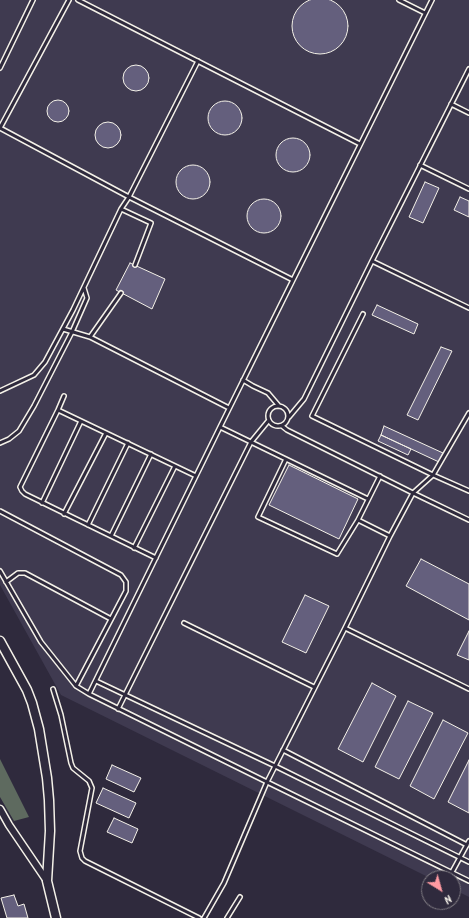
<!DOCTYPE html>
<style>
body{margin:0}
#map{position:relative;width:469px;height:918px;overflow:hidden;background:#2f2a3d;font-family:Kalam,sans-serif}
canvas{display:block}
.north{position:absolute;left:421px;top:870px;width:40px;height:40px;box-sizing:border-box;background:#2f2a3d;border:1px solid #7e7a81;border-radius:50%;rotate:143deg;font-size:11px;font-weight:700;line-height:16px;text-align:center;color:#f4f1e8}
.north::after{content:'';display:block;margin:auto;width:14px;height:18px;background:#ff9aa2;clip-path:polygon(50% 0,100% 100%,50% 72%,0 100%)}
</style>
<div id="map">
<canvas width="469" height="918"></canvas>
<div class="north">N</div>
</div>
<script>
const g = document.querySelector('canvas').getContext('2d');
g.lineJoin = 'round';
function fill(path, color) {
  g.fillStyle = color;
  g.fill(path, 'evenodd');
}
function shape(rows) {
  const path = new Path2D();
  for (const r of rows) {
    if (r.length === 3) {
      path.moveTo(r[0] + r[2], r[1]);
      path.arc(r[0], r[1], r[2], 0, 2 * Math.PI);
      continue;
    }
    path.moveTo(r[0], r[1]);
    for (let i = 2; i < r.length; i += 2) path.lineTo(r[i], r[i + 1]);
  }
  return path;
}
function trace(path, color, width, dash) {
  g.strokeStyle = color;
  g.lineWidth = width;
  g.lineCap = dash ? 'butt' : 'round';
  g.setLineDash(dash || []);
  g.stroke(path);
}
const built = shape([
 [0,0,469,0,469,897,453,889,453,878,430,878,61,695,0,585]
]);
const green = shape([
 [0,759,29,817,14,821,0,797]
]);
const building = shape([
 [320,26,28],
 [136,78,13],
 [58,111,11],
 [225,118,17],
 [108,135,13],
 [293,155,17],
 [193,182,17],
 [425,182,439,188,423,223,409,217,425,182],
 [460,197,469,201,469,217,454,210,460,197],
 [264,216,17],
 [130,263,165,279,152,309,116,290,130,263],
 [377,305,418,324,414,334,372,315,377,305],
 [441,347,452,351,418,420,407,415,441,347],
 [384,426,443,453,439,462,381,435,384,426],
 [381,435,411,449,408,455,378,441,381,435],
 [289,465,358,499,339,539,269,505,289,465],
 [421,559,469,584,469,620,406,586,421,559],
 [305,595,329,606,306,653,282,642,305,595],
 [469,631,469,660,457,655,469,631],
 [372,683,396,696,363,762,338,749,372,683],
 [408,701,433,713,399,779,375,767,408,701],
 [443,720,468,733,434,799,410,786,443,720],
 [469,760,469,813,448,802,469,760],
 [112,765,141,778,134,792,106,779,112,765],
 [103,788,136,803,129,818,96,803,103,788],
 [114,818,138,829,132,843,107,832,114,818],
 [14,895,18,906,24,904,28,918,7,918,1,898,14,895]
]);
const service = shape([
 [69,0,0,128,129,197,293,280],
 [78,0,360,144],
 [399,0,425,13],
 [432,0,220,427,89,694,267,782,469,881],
 [0,68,33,0],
 [451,104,469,113],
 [420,165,469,189],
 [372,261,469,308],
 [135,265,151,223,121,209,129,197,198,61],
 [121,293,90,337,229,408],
 [363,314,312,416,433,475,469,491],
 [63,329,90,337],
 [243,380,253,386,268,393,279,406],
 [0,391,34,375,45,362,73,310,121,209],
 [64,396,58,410,20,487,22,491,25,494,156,558],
 [278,416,10],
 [58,410,196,476],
 [289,417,304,399,372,261,469,69],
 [282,426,287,430,413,493,469,520],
 [220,427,368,499],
 [0,443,9,439,19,431,34,406,72,332,87,298,84,288],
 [286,459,258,517,337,554,358,520,380,476],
 [42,503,81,421],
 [0,511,121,575,126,582,126,591,76,686],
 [64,514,106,433],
 [358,520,390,536],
 [88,525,128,443],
 [111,536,151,454],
 [134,548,175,466],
 [0,571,41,642,76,686,89,694],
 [6,582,18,573,25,573,111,619],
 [184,623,314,687],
 [345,628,469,689],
 [96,681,275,766,469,862],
 [53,689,61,715,71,763,73,768,89,781,92,788,80,851,82,858,85,861,199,918],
 [118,709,251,442,269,420],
 [283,750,467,845],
 [452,872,469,841],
 [204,918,224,883,267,782,345,628,390,536,413,493,433,475,469,413],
 [227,918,240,897]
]);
const minor = shape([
 [0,809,9,825,47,881]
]);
const secondary = shape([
 [0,641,27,690,32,703,39,729,47,778,49,800,50,831,47,881,56,918]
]);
fill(built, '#3f3a50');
fill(green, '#5e6a5f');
fill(building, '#645f7d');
trace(building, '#f4f1e8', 1);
trace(service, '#f4f1e8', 6);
trace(minor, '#f4f1e8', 9);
trace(secondary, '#f4f1e8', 11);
trace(service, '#2f2a3d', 3);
trace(minor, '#2f2a3d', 6);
trace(secondary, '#2f2a3d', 8);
</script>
